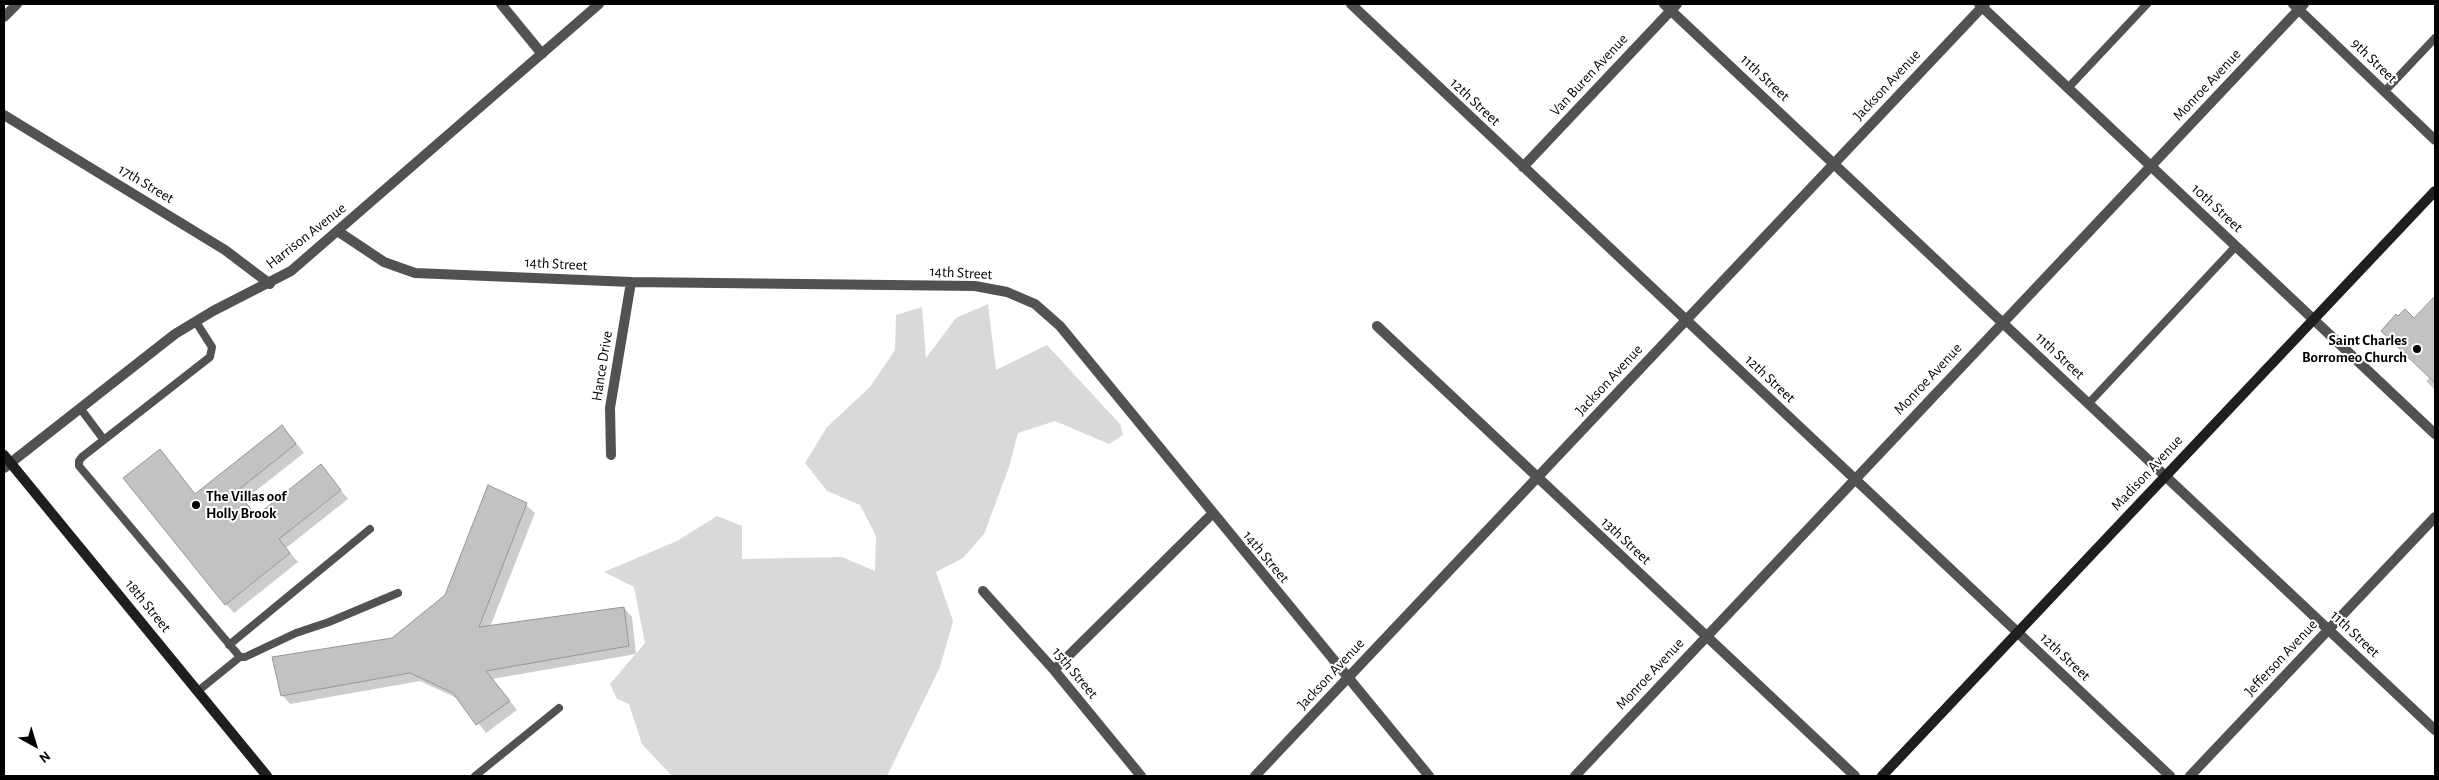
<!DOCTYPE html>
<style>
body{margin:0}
#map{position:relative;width:2439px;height:780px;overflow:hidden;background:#fff;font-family:"Alegreya Sans",sans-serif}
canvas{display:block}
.frame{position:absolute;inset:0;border:5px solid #000;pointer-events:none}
.north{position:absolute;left:10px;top:720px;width:50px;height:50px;-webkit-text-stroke:4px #fff;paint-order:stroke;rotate:141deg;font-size:14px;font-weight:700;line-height:20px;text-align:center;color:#000}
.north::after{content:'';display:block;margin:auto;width:18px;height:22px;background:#000;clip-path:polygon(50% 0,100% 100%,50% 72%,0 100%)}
</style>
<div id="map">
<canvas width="2439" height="780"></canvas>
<div class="frame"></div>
<div class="north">N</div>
</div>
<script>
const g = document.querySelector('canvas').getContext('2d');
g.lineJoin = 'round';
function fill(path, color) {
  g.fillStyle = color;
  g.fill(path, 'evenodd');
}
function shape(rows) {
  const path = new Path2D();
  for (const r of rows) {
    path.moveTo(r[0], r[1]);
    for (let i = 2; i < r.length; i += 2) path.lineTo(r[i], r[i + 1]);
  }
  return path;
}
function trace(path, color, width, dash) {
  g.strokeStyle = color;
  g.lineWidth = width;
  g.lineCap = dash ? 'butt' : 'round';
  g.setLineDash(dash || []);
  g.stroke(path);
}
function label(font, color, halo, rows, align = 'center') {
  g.font = font + ' "Alegreya Sans",sans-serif';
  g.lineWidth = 4;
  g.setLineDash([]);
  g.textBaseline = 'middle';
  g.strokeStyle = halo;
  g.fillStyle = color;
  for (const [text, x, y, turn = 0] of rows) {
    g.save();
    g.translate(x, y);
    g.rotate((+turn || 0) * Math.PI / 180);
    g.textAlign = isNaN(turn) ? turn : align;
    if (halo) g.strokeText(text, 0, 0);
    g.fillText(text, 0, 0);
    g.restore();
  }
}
const green = shape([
 [988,304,996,370,1047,345,1120,424,1123,435,1109,444,1055,421,1018,433,1009,467,984,534,963,558,936,572,953,621,940,667,887,776,672,776,642,744,629,704,617,699,610,684,645,643,634,587,604,572,677,541,717,516,742,526,742,559,842,557,875,571,876,536,860,505,827,491,805,463,827,427,870,387,895,350,896,315,922,307,926,358,956,318]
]);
const shadow = shape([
 [2434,300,2435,301,2435,390,2426,381,2430,377,2414,320],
 [290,435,304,453,244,500,257,516,321,466,348,499,286,548,298,562,234,613,226,604,160,451,196,495],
 [489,487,526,505,535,513,490,627,624,608,632,617,636,654,492,679,517,710,486,733,459,699,420,681,290,704,282,695,392,639,446,596]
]);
const building = shape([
 [2435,296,2435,383,2381,331,2396,314,2398,316,2405,309,2414,318,2435,296],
 [282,425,296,444,237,491,256,516,321,464,341,490,279,539,290,553,225,605,123,478,160,449,195,494,282,425],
 [488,485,527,503,479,627,624,607,629,646,486,671,510,701,476,725,453,693,410,673,281,696,272,657,392,638,445,595,488,485]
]);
const lane = shape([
 [2068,88,2147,4],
 [2385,91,2435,38],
 [196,322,212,347,210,357,82,457,79,461,79,466,240,657],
 [2089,403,2236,246],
 [80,408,104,440],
 [229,645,370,529],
 [198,691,240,657,245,657,296,633,329,622,398,593],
 [475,776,559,708]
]);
const street = shape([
 [501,4,542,54],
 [1351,4,2170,776],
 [1664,4,2435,730],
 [1979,4,2435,434],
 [2293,4,2435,140],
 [4,17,17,4],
 [4,115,225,250,270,284],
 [1523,167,1677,4],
 [339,232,384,262,415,273,631,282,975,286,1007,292,1035,304,1060,326,1429,776],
 [1377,326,1855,776],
 [611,455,610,408,631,282],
 [4,468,175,334,213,311,291,271,599,4],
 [983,591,1054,670,1141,776],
 [1054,670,1212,514],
 [1255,776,1985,4],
 [1575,776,2304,4],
 [2190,776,2435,517]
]);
const secondary = shape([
 [4,455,267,776],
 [1882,776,2435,191]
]);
const markers = [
 [2417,349,5,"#000"],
 [196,505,5,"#000"]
];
const streetNames = [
 ["9th Street",2374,61,44],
 ["Van Buren Avenue",1589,75,-47],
 ["11th Street",1765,78,43],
 ["Jackson Avenue",1887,85,-47],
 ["Monroe Avenue",2207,85,-47],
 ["12th Street",1475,102,43],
 ["17th Street",146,184,31],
 ["10th Street",2217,208,43],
 ["Harrison Avenue",306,236,-38],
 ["14th Street",556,264,3],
 ["14th Street",961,273,3],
 ["11th Street",2060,356,43],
 ["Hance Drive",602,366,-81],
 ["12th Street",1770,379,43],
 ["Monroe Avenue",1928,379,-47],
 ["Jackson Avenue",1609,380,-47],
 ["Madison Avenue",2147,473,-47],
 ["13th Street",1626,541,43],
 ["14th Street",1266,557,50],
 ["18th Street",148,606,51],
 ["11th Street",2355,634,43],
 ["12th Street",2065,657,43],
 ["Jefferson Avenue",2281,658,-47],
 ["15th Street",1075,673,50],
 ["Jackson Avenue",1331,674,-47],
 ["Monroe Avenue",1650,674,-47]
];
const poiNames = [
 ["Saint Charles",2407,340],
 ["Borromeo Church",2407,357],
 ["The Villas oof",206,496,"left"],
 ["Holly Brook",206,513,"left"]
];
fill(green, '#d9d9d9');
fill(shadow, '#0003');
fill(building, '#c2c2c2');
trace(building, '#969696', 1);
trace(lane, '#525252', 8);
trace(street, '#525252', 10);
trace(secondary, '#1f1f1f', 10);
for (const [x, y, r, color] of markers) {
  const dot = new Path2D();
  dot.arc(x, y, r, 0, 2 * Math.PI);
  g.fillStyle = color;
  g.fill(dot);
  trace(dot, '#fff', 2);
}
label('15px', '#000', '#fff', streetNames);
label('bold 15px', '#000', '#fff', poiNames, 'right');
</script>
